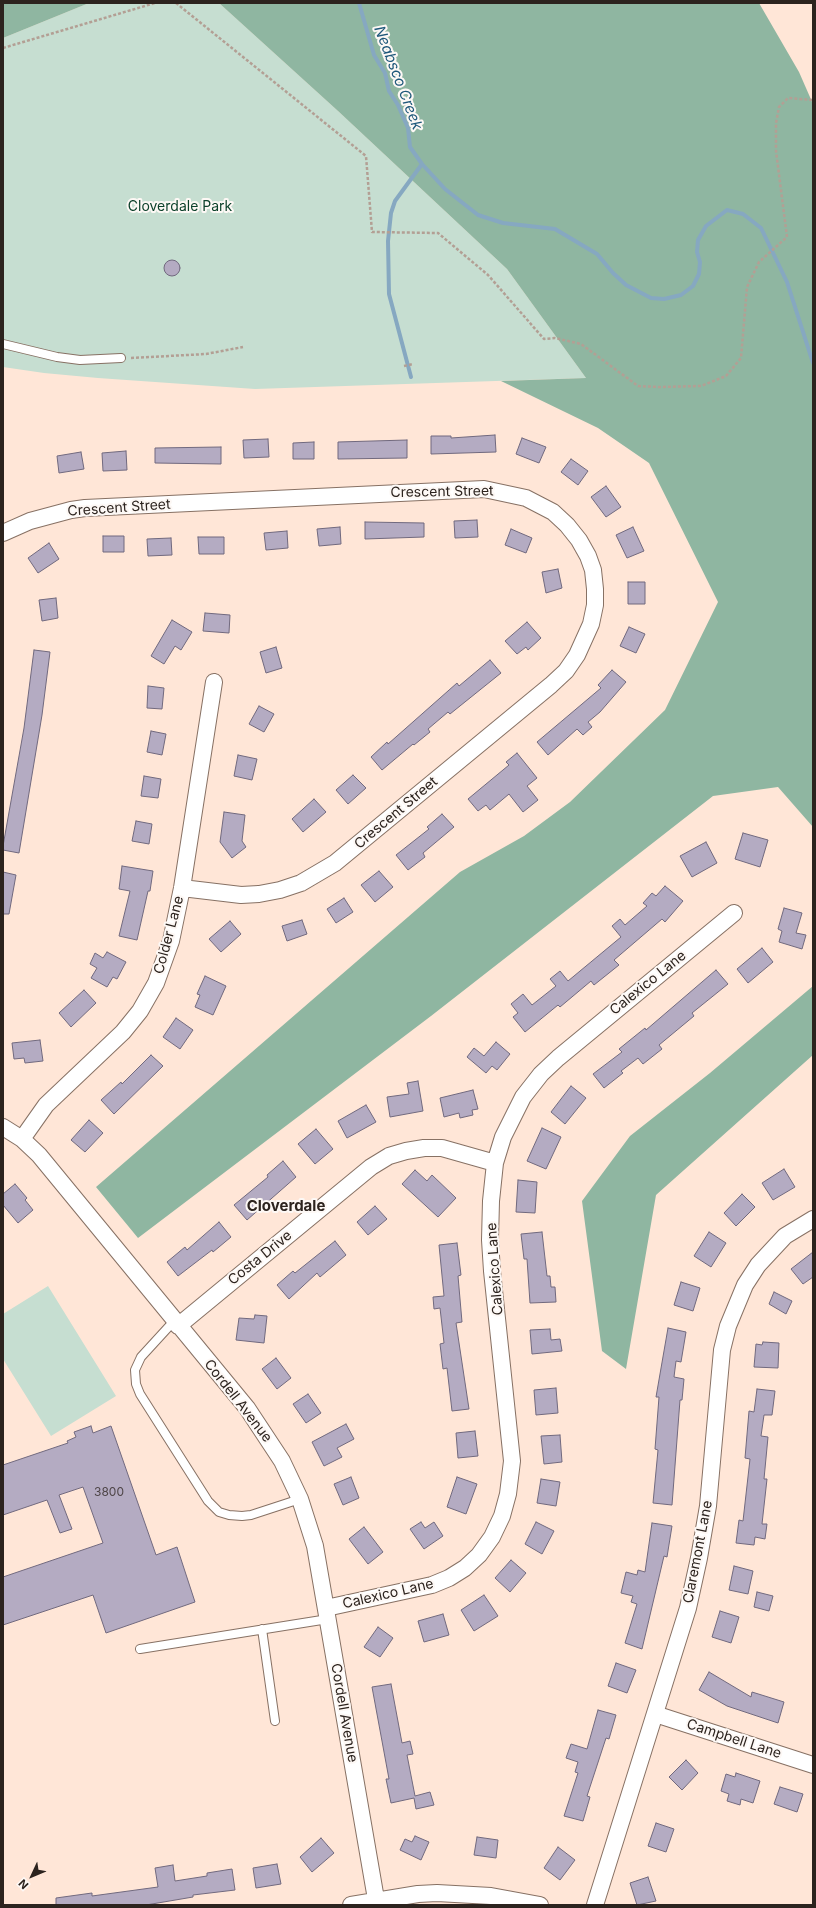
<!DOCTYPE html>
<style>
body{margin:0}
#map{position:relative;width:816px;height:1908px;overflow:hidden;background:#ffe6d7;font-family:Inter,sans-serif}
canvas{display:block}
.frame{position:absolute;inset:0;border:4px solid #2c231e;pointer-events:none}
.north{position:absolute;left:12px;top:1856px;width:40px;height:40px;-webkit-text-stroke:3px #fdf8f5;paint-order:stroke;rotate:226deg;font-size:11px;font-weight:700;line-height:16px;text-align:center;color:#2c231e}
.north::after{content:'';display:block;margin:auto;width:14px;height:18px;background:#2c231e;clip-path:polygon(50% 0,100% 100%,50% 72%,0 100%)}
</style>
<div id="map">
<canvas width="816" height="1908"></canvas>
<div class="frame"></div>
<div class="north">N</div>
</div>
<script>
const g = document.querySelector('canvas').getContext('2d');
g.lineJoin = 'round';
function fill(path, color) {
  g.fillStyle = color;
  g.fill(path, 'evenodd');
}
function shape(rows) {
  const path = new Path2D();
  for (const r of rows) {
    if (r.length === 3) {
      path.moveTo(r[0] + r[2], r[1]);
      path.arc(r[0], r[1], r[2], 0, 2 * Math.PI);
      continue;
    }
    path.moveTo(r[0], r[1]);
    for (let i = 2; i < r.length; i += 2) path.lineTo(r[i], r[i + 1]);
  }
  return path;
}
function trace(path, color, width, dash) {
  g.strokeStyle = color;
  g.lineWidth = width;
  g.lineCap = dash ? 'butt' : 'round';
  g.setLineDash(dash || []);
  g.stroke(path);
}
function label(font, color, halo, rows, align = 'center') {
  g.font = font + ' Inter,sans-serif';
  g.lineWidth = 4;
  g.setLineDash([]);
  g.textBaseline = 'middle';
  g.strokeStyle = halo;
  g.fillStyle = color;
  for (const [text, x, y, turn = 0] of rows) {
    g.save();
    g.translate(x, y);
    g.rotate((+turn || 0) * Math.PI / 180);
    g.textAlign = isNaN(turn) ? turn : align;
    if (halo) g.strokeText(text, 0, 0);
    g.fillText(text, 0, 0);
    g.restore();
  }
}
const green = shape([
 [89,3,219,3,338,111,507,269,586,378,255,389,98,378,44,373,3,367,3,38],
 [48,1286,116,1396,51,1436,3,1359,3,1314]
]);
const forest = shape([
 [3,3,89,3,3,38],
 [219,3,759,3,799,72,813,104,813,827,778,787,713,796,431,1016,138,1238,96,1187,460,872,524,836,570,802,665,710,718,602,649,463,598,428,501,381,586,378,507,269,338,111],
 [813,986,813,1055,656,1195,626,1369,602,1351,582,1201,630,1136,710,1073]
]);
const stream = shape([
 [359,3,374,55,385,73,389,91,398,105,408,128,410,147,422,164,445,189,478,215,503,223,555,229,597,254,613,273,626,285,651,298,664,299,681,295,693,286,699,274,700,262,697,252,698,240,706,226,727,210,743,214,761,228,787,282,813,363],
 [411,377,389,294,388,241,391,213,395,201,422,164]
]);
const building = shape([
 [172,268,8],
 [495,435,496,452,431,454,431,436,451,436,451,438,495,435],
 [522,438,546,447,539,463,516,454,522,438],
 [268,439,269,457,244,458,243,440,268,439],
 [407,440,407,458,338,459,338,442,407,440],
 [314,442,314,459,293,459,293,443,314,442],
 [221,447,221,464,155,463,155,448,221,447],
 [126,451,127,470,103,471,102,453,126,451],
 [81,452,84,469,59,473,57,456,81,452],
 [571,459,588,471,578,485,561,472,571,459],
 [606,486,621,507,606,517,591,497,606,486],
 [477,520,478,537,455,538,454,521,477,520],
 [365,522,424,523,424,537,365,539,365,522],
 [340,527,341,544,319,546,317,529,340,527],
 [633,527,644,551,627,558,616,535,633,527],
 [511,529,532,538,526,553,505,545,511,529],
 [287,531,288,548,266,550,264,533,287,531],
 [103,536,124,536,124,552,103,552,103,536],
 [198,537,224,537,224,554,199,554,198,537],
 [171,538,172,555,148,556,147,539,171,538],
 [49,543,59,559,38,573,28,558,49,543],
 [558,569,562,588,546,593,542,572,558,569],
 [628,582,645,582,645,604,628,604,628,582],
 [56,598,58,618,42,621,39,600,56,598],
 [205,613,230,615,229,633,203,631,205,613],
 [172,620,192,632,181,650,175,646,164,664,151,656,172,620],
 [527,622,541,638,528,650,526,647,517,654,505,641,527,622],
 [629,627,645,634,636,653,620,646,629,627],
 [276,647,282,668,266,673,260,652,276,647],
 [34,650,50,652,42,715,19,853,3,850,3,846,24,728,34,650],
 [490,660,501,673,450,714,448,712,428,729,430,732,414,745,413,744,382,770,371,757,387,742,388,744,457,683,459,686,490,660],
 [612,670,626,682,600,712,588,722,592,727,583,735,577,729,548,755,537,742,601,688,598,685,612,670],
 [148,686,164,688,162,709,147,708,148,686],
 [259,706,274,714,264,732,249,724,259,706],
 [151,731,166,734,162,755,147,752,151,731],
 [517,753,537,778,527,786,538,800,523,812,509,794,490,810,486,805,478,811,468,799,509,765,506,762,517,753],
 [238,755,257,759,252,780,234,776,238,755],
 [353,775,366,788,348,804,336,790,353,775],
 [144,776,161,779,158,798,141,796,144,776],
 [314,799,326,812,303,832,292,819,314,799],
 [224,812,245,815,242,841,246,847,232,858,220,842,224,812],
 [442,814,454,827,423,853,425,857,408,870,396,855,429,829,427,827,442,814],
 [136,821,152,824,149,844,132,841,136,821],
 [743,833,768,840,760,867,735,859,743,833],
 [706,842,717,863,692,877,680,856,706,842],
 [122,866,153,871,150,891,148,891,137,940,119,936,130,891,119,889,122,866],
 [379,871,393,887,375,902,361,885,379,871],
 [3,872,16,875,9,914,3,914,3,872],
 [665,886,683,901,665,922,662,919,614,960,619,965,594,985,591,981,560,1007,558,1005,525,1032,513,1017,518,1013,511,1004,523,994,532,1005,556,986,550,979,560,971,568,981,621,937,612,926,620,919,625,925,647,906,643,903,652,893,656,896,665,886],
 [344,898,353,912,336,923,327,909,344,898],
 [784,908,802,913,796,933,806,935,802,949,779,942,782,931,778,929,784,908],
 [302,920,307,934,287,941,282,926,302,920],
 [230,921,241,934,221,952,209,939,230,921],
 [762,948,773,962,748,983,737,969,762,948],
 [107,952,126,962,117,979,113,977,107,987,91,978,97,968,90,964,95,953,103,958,107,952],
 [716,970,728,984,692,1013,694,1016,659,1045,662,1049,643,1064,638,1058,621,1071,623,1073,604,1088,593,1074,622,1052,619,1049,645,1028,646,1030,716,970],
 [205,976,226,986,213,1015,195,1007,200,995,197,994,205,976],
 [84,990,96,1003,71,1027,59,1013,84,990],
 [176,1018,193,1030,180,1049,163,1037,176,1018],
 [40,1040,43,1061,25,1063,24,1058,14,1059,12,1043,40,1040],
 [496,1042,510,1054,497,1070,492,1066,486,1073,467,1057,474,1048,484,1056,496,1042],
 [151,1055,163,1066,114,1114,101,1100,121,1082,122,1084,151,1055],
 [418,1081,423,1111,390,1117,387,1097,409,1094,407,1083,418,1081],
 [571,1086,586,1098,565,1124,551,1112,571,1086],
 [473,1090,478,1109,472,1110,473,1115,460,1118,459,1113,444,1117,440,1098,473,1090],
 [366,1105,376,1122,347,1138,338,1121,366,1105],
 [89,1120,103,1133,85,1152,71,1140,89,1120],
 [542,1128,561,1137,546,1169,527,1161,542,1128],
 [316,1129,333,1149,315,1164,298,1144,316,1129],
 [283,1161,296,1177,247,1220,234,1205,268,1177,267,1175,283,1161],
 [784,1169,795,1187,773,1200,762,1183,784,1169],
 [415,1170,427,1181,432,1175,456,1198,438,1217,402,1184,415,1170],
 [518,1180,537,1182,535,1213,516,1212,518,1180],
 [15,1184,27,1198,25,1200,33,1210,18,1223,3,1205,3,1194,15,1184],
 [742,1194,755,1207,736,1226,724,1213,742,1194],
 [375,1206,387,1219,368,1235,357,1222,375,1206],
 [219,1222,231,1237,213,1252,212,1250,178,1276,167,1262,185,1247,187,1250,219,1222],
 [542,1232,547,1276,550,1276,551,1287,555,1287,556,1302,530,1303,527,1259,524,1259,521,1234,542,1232],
 [709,1232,726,1243,711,1267,694,1256,709,1232],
 [335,1241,346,1255,320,1277,317,1273,289,1299,277,1285,293,1271,295,1273,335,1241],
 [457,1243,461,1275,458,1276,462,1322,456,1323,469,1409,452,1411,447,1368,443,1369,440,1344,444,1343,440,1308,434,1309,433,1297,444,1296,439,1245,457,1243],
 [813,1252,813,1277,803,1284,791,1269,813,1252],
 [681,1282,700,1288,693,1311,674,1305,681,1282],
 [774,1292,792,1301,786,1314,769,1304,774,1292],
 [255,1315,267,1316,264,1343,236,1340,239,1318,254,1319,255,1315],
 [668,1328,686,1332,681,1362,676,1361,674,1377,684,1379,682,1400,680,1400,672,1505,653,1503,658,1450,655,1449,659,1397,656,1397,668,1328],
 [550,1329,551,1340,560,1339,562,1351,532,1354,530,1330,550,1329],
 [763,1342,779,1343,778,1368,754,1367,756,1344,762,1345,763,1342],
 [276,1358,291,1378,277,1389,262,1369,276,1358],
 [556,1388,558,1413,536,1415,534,1390,556,1388],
 [757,1389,775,1391,772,1415,764,1415,761,1436,768,1437,764,1479,767,1479,762,1524,767,1524,765,1539,755,1537,754,1545,736,1543,739,1520,743,1521,750,1459,745,1458,749,1411,754,1412,757,1389],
 [308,1394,321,1413,306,1423,293,1404,308,1394],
 [346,1424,354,1439,337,1448,342,1457,324,1466,312,1442,346,1424],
 [91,1426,93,1433,111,1426,156,1555,177,1547,195,1602,106,1633,93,1595,3,1625,3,1577,103,1543,83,1487,59,1495,72,1529,60,1533,47,1500,3,1515,3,1465,68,1443,67,1441,76,1437,74,1432,91,1426],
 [475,1431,478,1456,458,1458,456,1433,475,1431],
 [560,1435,562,1462,544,1464,541,1436,560,1435],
 [351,1477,359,1498,343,1505,334,1484,351,1477],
 [457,1477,477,1484,466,1514,447,1507,457,1477],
 [541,1479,560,1482,556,1506,537,1503,541,1479],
 [421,1522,425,1528,434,1522,443,1536,424,1549,410,1529,421,1522],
 [536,1522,554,1531,542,1554,525,1544,536,1522],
 [652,1523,672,1526,667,1557,664,1556,642,1649,625,1643,637,1604,631,1602,633,1596,621,1593,626,1572,637,1575,638,1570,645,1572,652,1523],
 [364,1527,383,1552,368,1564,349,1539,364,1527],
 [511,1560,526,1573,510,1592,495,1578,511,1560],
 [734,1566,753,1571,748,1594,729,1590,734,1566],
 [757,1592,773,1596,769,1611,754,1607,757,1592],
 [484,1595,498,1616,474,1631,461,1610,484,1595],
 [720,1611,739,1617,731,1643,712,1637,720,1611],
 [443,1614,449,1635,424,1642,418,1621,443,1614],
 [378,1627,393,1638,380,1657,364,1647,378,1627],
 [616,1663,636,1670,627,1693,608,1686,616,1663],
 [709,1672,751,1697,752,1692,784,1702,778,1723,727,1706,699,1690,709,1672],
 [391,1684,402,1743,410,1741,413,1754,407,1755,415,1796,430,1792,434,1805,416,1809,414,1798,391,1803,386,1779,389,1779,372,1687,391,1684],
 [598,1710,616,1715,609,1739,606,1738,587,1796,590,1797,583,1821,564,1816,578,1773,575,1772,578,1762,566,1758,571,1744,587,1749,598,1710],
 [686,1760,698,1773,682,1790,669,1777,686,1760],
 [736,1773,760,1781,753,1803,741,1799,740,1805,727,1801,729,1794,721,1791,726,1774,735,1777,736,1773],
 [780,1787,803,1794,797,1812,774,1804,780,1787],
 [656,1823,674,1829,666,1852,648,1846,656,1823],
 [415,1836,429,1842,421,1860,400,1850,405,1839,412,1842,415,1836],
 [477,1837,498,1840,496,1858,474,1855,477,1837],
 [321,1838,334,1853,312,1872,300,1857,321,1838],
 [558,1847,575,1860,560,1880,544,1868,558,1847],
 [277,1864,281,1884,256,1888,253,1868,277,1864],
 [173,1865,175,1881,207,1876,207,1873,232,1869,235,1890,193,1895,193,1897,146,1905,56,1905,56,1898,92,1893,92,1896,158,1887,155,1868,173,1865],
 [648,1877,656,1901,637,1905,630,1883,648,1877]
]);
const path = shape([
 [176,3,366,156,372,232,438,233,488,275,544,339,555,338,581,344,638,386,659,387,701,386,726,376,741,358,747,287,759,262,787,237,776,151,776,123,779,107,788,98,813,100],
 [3,48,155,3],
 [131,358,206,354,243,347],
 [404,366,413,364]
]);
const service = shape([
 [3,344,57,357,80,360,121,358],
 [174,1321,141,1357,135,1370,136,1384,140,1394,208,1501,219,1512,229,1515,242,1516,251,1515,300,1499],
 [262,1629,275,1721],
 [140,1649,328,1619]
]);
const minor = shape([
 [3,533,30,521,71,510,85,508,484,489,526,498,553,512,567,525,579,540,588,556,593,570,595,589,595,605,591,624,577,655,566,671,551,685,335,863,301,883,280,890,259,894,241,895,182,888],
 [3,1127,22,1139,39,1155,247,1408,282,1461,300,1499,315,1546,377,1905],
 [22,1139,46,1105,123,1032,140,1011,156,983,171,941,182,888,214,682],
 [178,1326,371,1167,389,1156,406,1151,424,1148,442,1148,495,1163],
 [326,1608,432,1585,449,1578,465,1568,479,1555,492,1537,502,1516,508,1494,512,1461,492,1271,490,1240,491,1201,495,1163,503,1137,523,1097,541,1074,558,1058,734,913],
 [655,1714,813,1765],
 [351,1905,418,1894,437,1893,491,1896,540,1905],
 [595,1905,688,1608,699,1558,708,1506,722,1350,728,1326,745,1285,758,1265,785,1236,813,1219]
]);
const numberNames = [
 ["3800",109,1492]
];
const parkNames = [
 ["Cloverdale Park",180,207]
];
const streetNames = [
 ["Crescent Street",442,492,-1],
 ["Crescent Street",119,508,-4],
 ["Crescent Street",396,813,-40],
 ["Colder Lane",169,935,-75],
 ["Calexico Lane",648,983,-39],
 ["Costa Drive",260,1258,-39],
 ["Calexico Lane",495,1269,-94],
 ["Cordell Avenue",238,1401,52],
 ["Claremont Lane",698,1552,-79],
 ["Calexico Lane",388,1594,-13],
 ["Cordell Avenue",344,1713,80],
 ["Campbell Lane",734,1739,18]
];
const waterNames = [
 ["Neabsco Creek",398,78,69]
];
const neighbourhoodNames = [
 ["Cloverdale",286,1206]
];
fill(green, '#c6ded1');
fill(forest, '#8fb6a1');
trace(stream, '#86a8c1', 4);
fill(building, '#b4abc2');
trace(building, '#71697e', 1);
trace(service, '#877164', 10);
trace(minor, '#877164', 18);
trace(path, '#b39f94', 2.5, [3, 2]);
trace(service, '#fff', 8);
trace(minor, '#fff', 16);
label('12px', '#4e4547', null, numberNames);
label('14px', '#0c412b', '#fdf8f5', parkNames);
label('14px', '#2c231e', '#fdf8f5', streetNames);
label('italic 15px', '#1f587b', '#fdf8f5', waterNames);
label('bold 15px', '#2c231e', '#fdf8f5', neighbourhoodNames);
</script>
